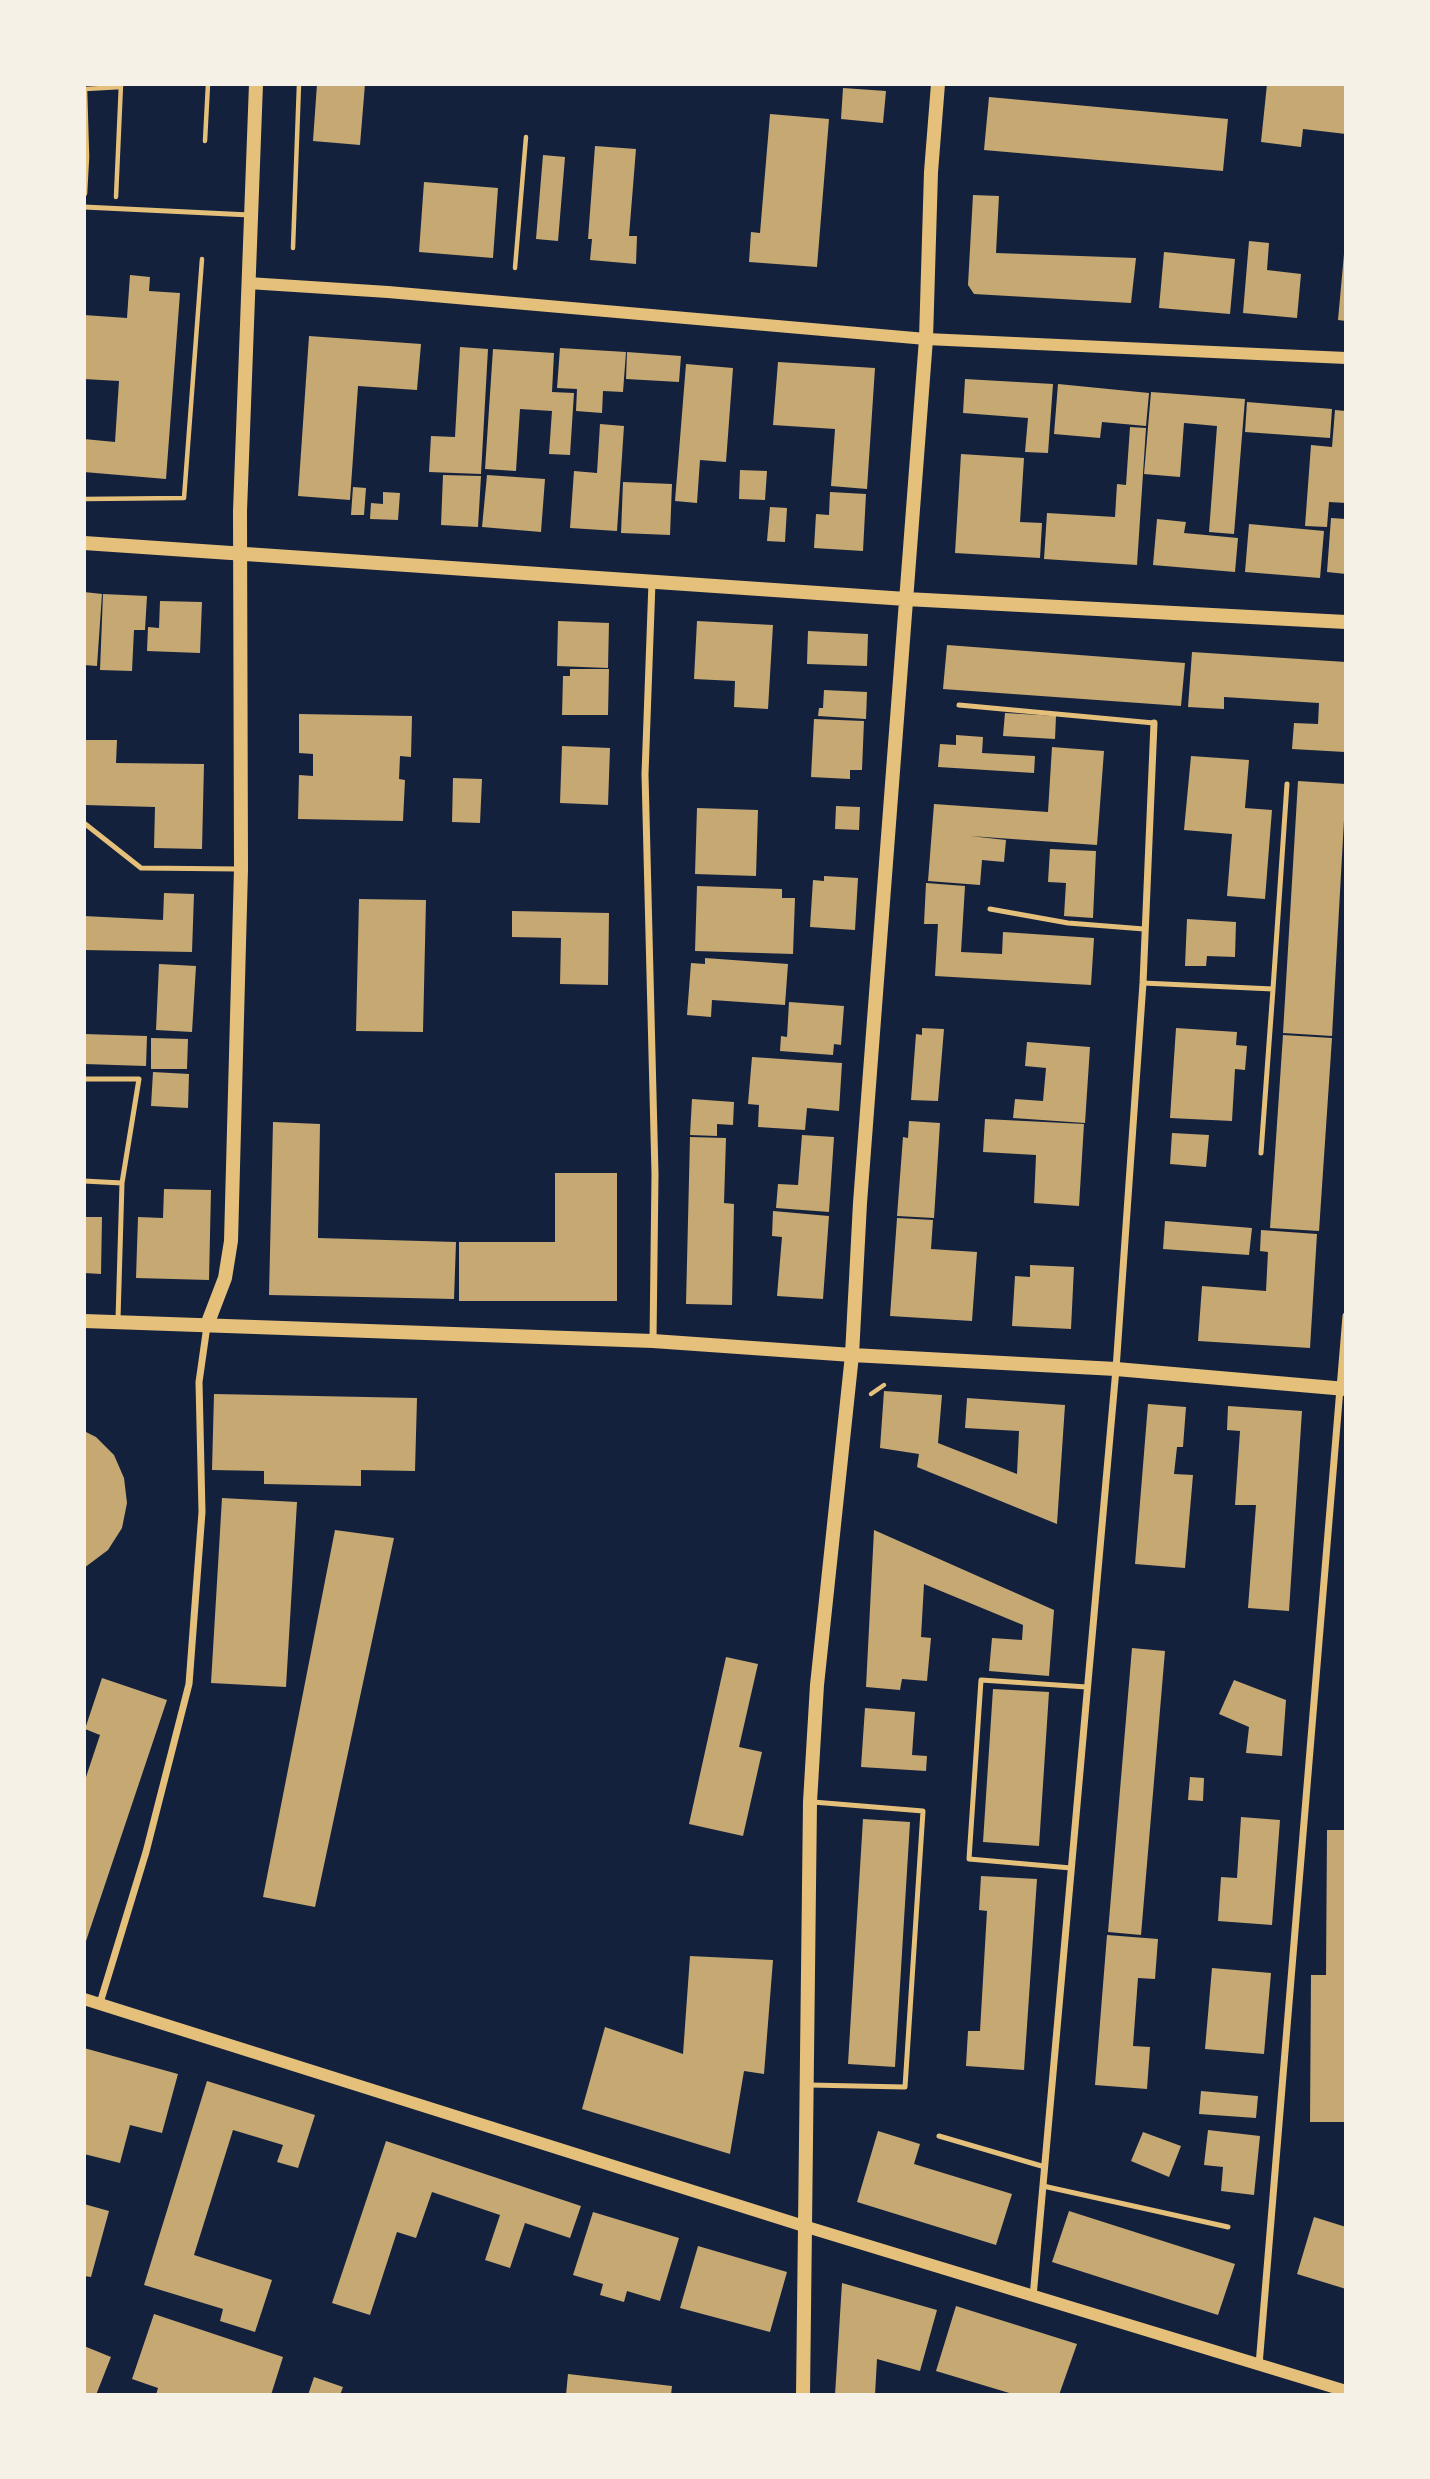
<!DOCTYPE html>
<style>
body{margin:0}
#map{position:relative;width:1430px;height:2479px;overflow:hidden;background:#14213d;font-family:"Golos Text",sans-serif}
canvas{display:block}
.frame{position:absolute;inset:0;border:86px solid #f6f1e7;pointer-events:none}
</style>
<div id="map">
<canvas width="1430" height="2479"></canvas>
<div class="frame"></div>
</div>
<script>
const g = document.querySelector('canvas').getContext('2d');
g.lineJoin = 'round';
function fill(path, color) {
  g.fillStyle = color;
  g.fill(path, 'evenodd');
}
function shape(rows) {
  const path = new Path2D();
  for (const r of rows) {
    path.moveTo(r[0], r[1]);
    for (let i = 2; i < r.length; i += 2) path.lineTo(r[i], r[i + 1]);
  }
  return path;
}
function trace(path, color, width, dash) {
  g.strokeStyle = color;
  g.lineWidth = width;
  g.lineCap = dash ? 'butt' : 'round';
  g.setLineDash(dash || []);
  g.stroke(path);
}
const building = shape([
 [317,84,365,84,360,145,313,141],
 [1267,84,1346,84,1346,134,1303,129,1301,147,1261,142],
 [843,88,886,91,883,123,841,119],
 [989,97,1228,119,1223,171,984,150],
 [770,114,829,119,817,267,749,262,751,232,760,233],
 [595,146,636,149,629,236,637,236,636,264,590,260,592,239,588,239],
 [543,155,565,157,558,241,536,239],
 [424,182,498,188,493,258,419,252],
 [973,195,999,196,996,253,1136,258,1131,303,974,294,968,285],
 [1249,241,1269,243,1267,270,1301,274,1297,318,1243,313],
 [1164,252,1235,259,1230,314,1159,308],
 [1344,254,1346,255,1346,321,1338,320],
 [130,275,150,277,149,291,180,293,166,479,84,472,84,439,115,442,119,381,84,379,84,315,127,318],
 [309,336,421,344,417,390,358,386,350,500,298,496],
 [460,347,488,349,481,474,429,472,431,436,455,437],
 [560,348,626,352,623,392,603,391,602,413,576,411,577,389,557,388],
 [493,349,554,353,552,392,574,393,570,455,549,454,552,411,520,409,516,471,485,469],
 [627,352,681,356,679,382,626,379],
 [778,362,875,368,867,489,831,486,835,429,773,425],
 [686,364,733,368,726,462,700,460,697,503,675,501],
 [965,379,1053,384,1048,453,1025,452,1028,418,963,413],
 [1058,384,1149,393,1146,426,1102,422,1100,438,1054,434],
 [1151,392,1245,399,1234,534,1209,532,1217,426,1184,423,1180,477,1144,474],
 [1247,402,1332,409,1330,438,1245,432],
 [1335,410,1346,411,1346,503,1329,502,1327,527,1305,526,1311,445,1332,447],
 [600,424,624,426,617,531,570,528,574,471,597,473],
 [1130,427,1146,428,1137,565,1044,559,1047,513,1115,517,1117,484,1126,485],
 [961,454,1024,458,1020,522,1042,523,1040,558,955,553],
 [740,470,767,471,765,500,739,499],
 [443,475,481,476,478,527,441,525],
 [487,475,545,479,541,532,482,527],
 [623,482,672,484,670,535,621,533],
 [353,487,366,488,364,515,351,515],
 [383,492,400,493,398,520,370,519,371,503,383,504],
 [830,492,866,494,863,551,814,548,816,514,829,515],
 [770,507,787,508,785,542,767,541],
 [1331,518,1346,519,1346,574,1327,572],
 [1157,519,1186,522,1184,533,1238,538,1235,572,1153,565],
 [1249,524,1324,531,1320,578,1245,572],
 [84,592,102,594,97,666,84,665],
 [103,594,147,596,145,630,134,630,132,671,100,670],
 [160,601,202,602,200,653,147,651,148,627,159,628],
 [558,621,609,623,608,668,557,666],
 [697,621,773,625,768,709,734,707,735,681,694,679],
 [808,631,868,634,867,666,807,664],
 [947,645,1185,663,1181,706,943,689],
 [1192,652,1346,662,1345,752,1292,749,1294,723,1318,724,1319,703,1224,697,1224,709,1188,707],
 [570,669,609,669,608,715,562,715,563,676,570,676],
 [824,690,867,692,866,719,818,716,819,708,823,708],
 [1005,713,1056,716,1055,739,1003,736],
 [299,714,412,716,411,757,400,756,399,779,405,780,403,821,298,819,299,775,313,776,313,754,299,753],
 [814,719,864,721,862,770,850,770,850,779,811,777],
 [956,735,983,737,982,753,1035,756,1034,773,938,767,940,744,956,745],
 [85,740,117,740,116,763,204,764,202,849,154,848,155,807,84,805],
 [562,746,610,748,608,805,560,803],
 [1052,747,1104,751,1097,845,970,836,1006,840,1004,862,982,860,980,885,928,881,934,804,1048,812],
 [1191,756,1249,760,1245,808,1272,810,1265,899,1227,896,1232,834,1184,830],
 [453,778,482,779,480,823,452,822],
 [1298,781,1346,784,1332,1036,1283,1033],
 [836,806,860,807,859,830,835,829],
 [697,808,758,810,756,876,695,874],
 [1050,849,1096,851,1093,918,1064,916,1066,883,1048,882],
 [824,876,858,878,855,930,810,927,813,880,824,881],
 [926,883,965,886,961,952,1002,954,1003,932,1094,938,1091,985,935,976,938,924,924,924],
 [697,886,782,889,782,898,795,898,793,954,695,951],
 [164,893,194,894,192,952,84,950,84,916,163,920],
 [359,899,426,900,423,1032,356,1031],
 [512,911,609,913,608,985,560,984,561,938,512,937],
 [1187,919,1236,922,1235,957,1207,956,1206,966,1185,966],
 [705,958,788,964,785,1005,712,1000,711,1017,687,1015,691,963,705,964],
 [159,964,196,966,192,1032,156,1030],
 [789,1002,844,1006,841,1045,834,1044,833,1055,780,1051,781,1036,787,1037],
 [922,1028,944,1029,938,1101,911,1100,916,1034,922,1035],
 [1176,1028,1237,1032,1236,1045,1247,1046,1245,1070,1235,1069,1232,1121,1170,1118],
 [84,1034,147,1036,146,1066,84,1064],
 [1283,1035,1332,1038,1319,1231,1270,1228],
 [151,1038,188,1039,187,1069,151,1069],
 [1027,1042,1090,1047,1085,1123,1013,1118,1015,1099,1043,1101,1046,1068,1025,1066],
 [752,1057,842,1063,839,1111,807,1108,805,1130,758,1127,759,1105,748,1104],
 [153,1072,189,1074,188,1108,151,1106],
 [692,1099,734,1102,733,1125,717,1124,717,1136,690,1135],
 [985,1119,1084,1124,1079,1206,1034,1203,1036,1155,983,1152],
 [909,1121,940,1123,934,1218,897,1216,903,1137,908,1138],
 [273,1122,320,1124,318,1238,456,1242,454,1299,269,1295],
 [1172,1133,1209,1135,1206,1167,1170,1164],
 [802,1135,834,1137,829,1212,776,1208,778,1184,798,1185],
 [690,1137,726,1138,724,1203,734,1204,732,1305,686,1304],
 [555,1173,617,1173,617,1301,459,1301,459,1242,555,1242],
 [164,1189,211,1190,209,1280,136,1278,138,1217,163,1218],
 [773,1211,829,1216,823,1299,777,1296,782,1237,772,1236],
 [84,1217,102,1217,101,1274,84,1273],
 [897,1218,933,1220,931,1249,977,1252,972,1321,890,1316],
 [1165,1221,1252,1228,1249,1255,1163,1249],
 [1261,1230,1317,1234,1310,1348,1198,1341,1202,1286,1266,1291,1268,1252,1260,1251],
 [1030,1265,1074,1267,1071,1329,1012,1326,1015,1276,1030,1277],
 [884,1391,942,1395,938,1443,1017,1474,1019,1431,965,1428,967,1398,1065,1405,1057,1524,917,1467,919,1454,880,1448],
 [214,1394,417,1398,415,1471,361,1470,361,1486,264,1484,264,1471,212,1470],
 [1148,1404,1186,1407,1183,1447,1177,1447,1174,1474,1193,1475,1185,1568,1135,1564],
 [1228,1406,1302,1411,1289,1611,1248,1608,1256,1505,1235,1505,1240,1431,1227,1430],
 [84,1431,96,1437,114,1455,124,1478,127,1503,122,1528,108,1550,84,1568],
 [222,1498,297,1502,286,1687,211,1683],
 [335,1530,394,1538,315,1907,263,1897],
 [874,1530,1054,1610,1049,1676,989,1671,992,1638,1022,1640,1023,1625,924,1584,921,1637,931,1638,927,1681,902,1679,900,1690,866,1687],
 [1132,1648,1165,1651,1141,1935,1108,1932],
 [726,1657,758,1664,739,1747,762,1752,743,1836,689,1824],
 [102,1678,167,1700,84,1947,84,1783,100,1735,85,1729],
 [1234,1680,1286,1700,1282,1756,1246,1753,1249,1727,1219,1714],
 [993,1689,1049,1692,1039,1846,983,1842],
 [865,1708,915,1712,912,1755,927,1756,926,1771,861,1767],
 [1190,1777,1204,1778,1203,1801,1188,1800],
 [1241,1817,1280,1820,1272,1925,1218,1921,1221,1877,1237,1878],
 [863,1819,910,1822,895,2067,848,2064],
 [1327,1830,1346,1830,1346,2122,1310,2122,1311,1975,1326,1975],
 [981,1876,1037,1879,1024,2070,966,2066,968,2031,980,2031,987,1911,979,1910],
 [1107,1935,1158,1939,1155,1979,1138,1978,1133,2046,1150,2047,1147,2089,1095,2085],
 [690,1956,773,1960,764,2074,744,2071,730,2154,582,2109,605,2027,683,2054],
 [1212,1968,1271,1973,1264,2054,1205,2049],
 [84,2048,178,2074,162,2133,130,2125,120,2163,84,2154],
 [207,2081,315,2115,298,2168,277,2162,283,2145,233,2130,194,2255,272,2280,255,2332,220,2321,223,2309,144,2285],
 [1201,2091,1258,2096,1256,2118,1199,2114],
 [1208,2130,1260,2136,1254,2195,1221,2191,1223,2167,1204,2165],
 [878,2131,920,2144,914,2164,1012,2194,996,2245,857,2202],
 [1143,2132,1181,2146,1169,2177,1131,2161],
 [386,2141,581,2206,570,2238,525,2223,510,2268,485,2260,500,2215,432,2192,416,2238,397,2232,370,2315,332,2303],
 [84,2204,109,2211,91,2277,84,2276],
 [1069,2211,1235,2264,1218,2315,1052,2262],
 [593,2212,679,2238,660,2301,627,2291,624,2302,600,2295,603,2284,573,2275],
 [1314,2217,1346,2227,1346,2289,1297,2274],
 [698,2246,787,2272,770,2332,680,2308],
 [842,2283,937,2310,920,2371,877,2359,875,2395,835,2395],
 [956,2306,1077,2344,1059,2395,1016,2395,936,2371],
 [154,2314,283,2357,271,2395,156,2395,158,2388,132,2379],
 [84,2346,111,2357,96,2395,84,2395],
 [568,2374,672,2386,671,2395,566,2395],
 [314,2377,343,2387,340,2395,308,2395]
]);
const path = shape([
 [85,89,87,157],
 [85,89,121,87],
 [205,141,208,84],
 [85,194,87,157],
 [116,197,121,84],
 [293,248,299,84],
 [515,268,526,137],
 [84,499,184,498,202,259],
 [871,1394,884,1385]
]);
const service = shape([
 [84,207,250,215],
 [959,705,1154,723],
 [84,823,141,868,238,869],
 [990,909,1068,923,1144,929],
 [1143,983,1273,989,1287,784],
 [84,1079,139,1079,122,1183,118,1319],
 [1261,1153,1273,989],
 [84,1181,122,1183],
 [1071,1868,969,1859,981,1680,1087,1687],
 [809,2085,905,2087,923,1811,813,1802],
 [939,2136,1045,2167],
 [1043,2186,1228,2227]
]);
const minor = shape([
 [652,582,645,774,655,1174,653,1341],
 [100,2003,146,1852,189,1684,202,1512,199,1382,207,1326],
 [1033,2297,1116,1369,1143,983,1154,723],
 [1259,2365,1346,1316]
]);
const tertiary = shape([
 [248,283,388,292,926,339,1346,358],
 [84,1999,807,2227,1346,2391]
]);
const secondary = shape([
 [84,543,906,599,1346,622],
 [84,1321,653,1341,852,1355,1116,1369,1346,1389],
 [207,1325,225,1278,231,1241,241,869,240,511,256,84],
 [803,2395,810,1802,817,1685,852,1355,860,1203,926,339,931,172,938,84]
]);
fill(building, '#c6a872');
trace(path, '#e5c07b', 4.5);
trace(service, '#e5c07b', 5);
trace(minor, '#e5c07b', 7);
trace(tertiary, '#e5c07b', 12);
trace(secondary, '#e5c07b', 14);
</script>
